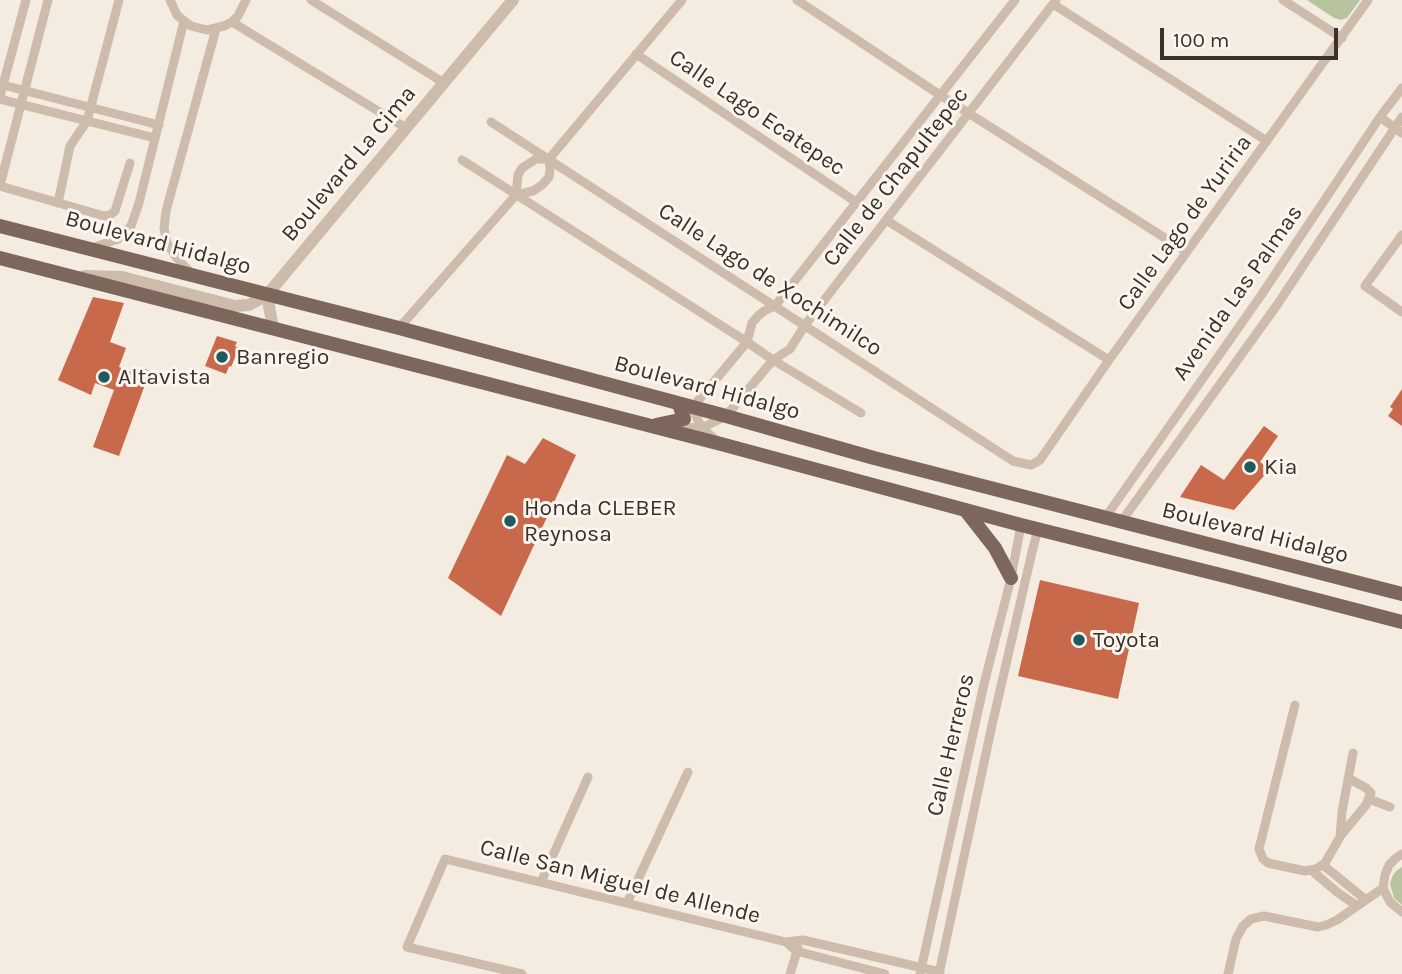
<!DOCTYPE html>
<style>
body{margin:0}
#map{position:relative;width:1402px;height:974px;overflow:hidden;background:#f4ebe1;font-family:Karla,sans-serif}
canvas{display:block}
.scale{position:absolute;left:1160px;top:28px;width:178px;height:32px;box-sizing:border-box;border:4px solid #3b302b;border-top:0;padding-left:9px;font-size:21px;line-height:24px;white-space:nowrap;color:#3b302b;-webkit-text-stroke:5px #fbf5ee;paint-order:stroke}
</style>
<div id="map">
<canvas width="1402" height="974"></canvas>
<div class="scale">100 m</div>
</div>
<script>
const g = document.querySelector('canvas').getContext('2d');
g.lineJoin = 'round';
function fill(path, color) {
  g.fillStyle = color;
  g.fill(path, 'evenodd');
}
function shape(rows) {
  const path = new Path2D();
  for (const r of rows) {
    path.moveTo(r[0], r[1]);
    for (let i = 2; i < r.length; i += 2) path.lineTo(r[i], r[i + 1]);
  }
  return path;
}
function trace(path, color, width, dash) {
  g.strokeStyle = color;
  g.lineWidth = width;
  g.lineCap = dash ? 'butt' : 'round';
  g.setLineDash(dash || []);
  g.stroke(path);
}
function label(font, color, halo, rows, align = 'center') {
  g.font = font + ' Karla,sans-serif';
  g.lineWidth = 6;
  g.setLineDash([]);
  g.textBaseline = 'middle';
  g.strokeStyle = halo;
  g.fillStyle = color;
  for (const [text, x, y, turn = 0] of rows) {
    g.save();
    g.translate(x, y);
    g.rotate((+turn || 0) * Math.PI / 180);
    g.textAlign = isNaN(turn) ? turn : align;
    if (halo) g.strokeText(text, 0, 0);
    g.fillText(text, 0, 0);
    g.restore();
  }
}
const green = shape([
 [1307,0,1360,0,1347,18,1341,20,1334,18],
 [1402,867,1402,905,1394,898,1390,884,1392,877,1396,871]
]);
const building = shape([
 [93,297,124,303,110,342,126,348,119,367,137,374,140,367,150,371,119,456,93,447,114,390,95,383,91,395,58,380],
 [217,336,237,342,235,346,239,348,231,367,229,366,226,374,205,366],
 [1402,389,1402,426,1388,416,1393,409,1390,407],
 [1264,426,1278,436,1260,462,1270,469,1234,510,1180,497,1201,465,1224,480],
 [543,438,576,455,501,616,448,578,507,455,525,464],
 [1040,580,1139,603,1118,699,1018,676]
]);
const minor = shape([
 [170,0,177,15,184,21,191,26,207,30,224,26,232,22,238,16,246,0],
 [311,0,444,83],
 [797,0,940,95,1187,252],
 [1283,0,1342,38],
 [1053,4,1267,141],
 [232,22,406,128],
 [636,54,856,202],
 [3,85,159,125],
 [0,96,26,0],
 [0,99,155,138],
 [1380,117,1402,133],
 [491,122,1013,461,1031,465,1040,460,1109,360,1368,0],
 [549,159,682,0],
 [462,160,747,342,773,360,861,413],
 [0,185,48,0],
 [0,186,104,216,110,215,115,211,130,163],
 [516,195,533,191,542,185,549,177,550,169,549,159],
 [58,203,70,146,87,121,119,0],
 [886,220,1109,360],
 [1402,235,1365,286,1402,312],
 [92,248,118,239,131,226,139,203,184,21],
 [191,273,176,257,167,243,164,228,166,211,216,29],
 [399,328,516,195,518,175,522,168,536,159,546,159],
 [674,427,702,428,726,416,773,360,790,349,805,325,1056,0],
 [717,441,702,428,692,408,747,342,752,323,758,316,764,311,775,306,1015,0],
 [1105,518,1262,294,1380,117,1402,88],
 [1121,522,1277,305,1402,117],
 [1295,705,1259,849,1263,859,1268,863,1305,871,1316,869,1325,863,1340,837,1342,812,1353,753],
 [1369,799,1390,807],
 [1341,835,1366,805,1371,793,1366,788,1348,778],
 [1402,854,1396,858,1389,865,1385,875,1383,888,1390,902,1402,912],
 [1323,865,1366,900],
 [1311,870,1337,892,1357,906],
 [541,882,588,777],
 [627,903,688,772],
 [786,942,796,951,885,974],
 [522,974,407,947,445,859,786,942,803,940,940,972],
 [790,974,798,948],
 [920,974,984,684,1011,578,1021,525],
 [939,974,992,725,1032,552,1038,529],
 [1228,974,1236,939,1243,926,1251,919,1264,916,1318,927,1326,925,1337,920,1383,888]
]);
const tertiary = shape([
 [84,276,122,277,235,306,249,305,267,295,513,0],
 [267,295,273,328]
]);
const primary = shape([
 [0,226,399,328,726,416,874,458,1402,594],
 [0,258,721,444,1021,525,1229,577,1402,622],
 [656,425,684,419,679,404],
 [966,511,995,548,1011,578]
]);
const markers = [
 [222,357,7,"#1f5a5e"],
 [104,377,7,"#1f5a5e"],
 [1250,467,7,"#1f5a5e"],
 [510,521,7,"#1f5a5e"],
 [1079,640,7,"#1f5a5e"]
];
const streetNames = [
 ["Calle Lago Ecatepec",757,113,34],
 ["Boulevard La Cima",349,164,-50],
 ["Calle de Chapultepec",896,177,-52],
 ["Calle Lago de Yuriria",1185,223,-54],
 ["Boulevard Hidalgo",158,243,15],
 ["Calle Lago de Xochimilco",770,280,33],
 ["Avenida Las Palmas",1238,293,-55],
 ["Boulevard Hidalgo",707,388,15],
 ["Boulevard Hidalgo",1255,533,14],
 ["Calle Herreros",951,745,-77],
 ["Calle San Miguel de Allende",620,882,14]
];
const poiNames = [
 ["Banregio",236,357],
 ["Altavista",118,377],
 ["Kia",1264,467],
 ["Honda CLEBER",524,508],
 ["Reynosa",524,534],
 ["Toyota",1093,640]
];
fill(green, '#b8c4a0');
fill(building, '#c8694b');
trace(minor, '#cdbbac', 9);
trace(tertiary, '#cdbbac', 12);
trace(primary, '#7d675c', 14);
for (const [x, y, r, color] of markers) {
  const dot = new Path2D();
  dot.arc(x, y, r, 0, 2 * Math.PI);
  g.fillStyle = color;
  g.fill(dot);
  trace(dot, '#fbf5ee', 2.5);
}
label('23px', '#3b302b', '#fbf5ee', streetNames);
label('23px', '#3b302b', '#fbf5ee', poiNames, 'left');
</script>
